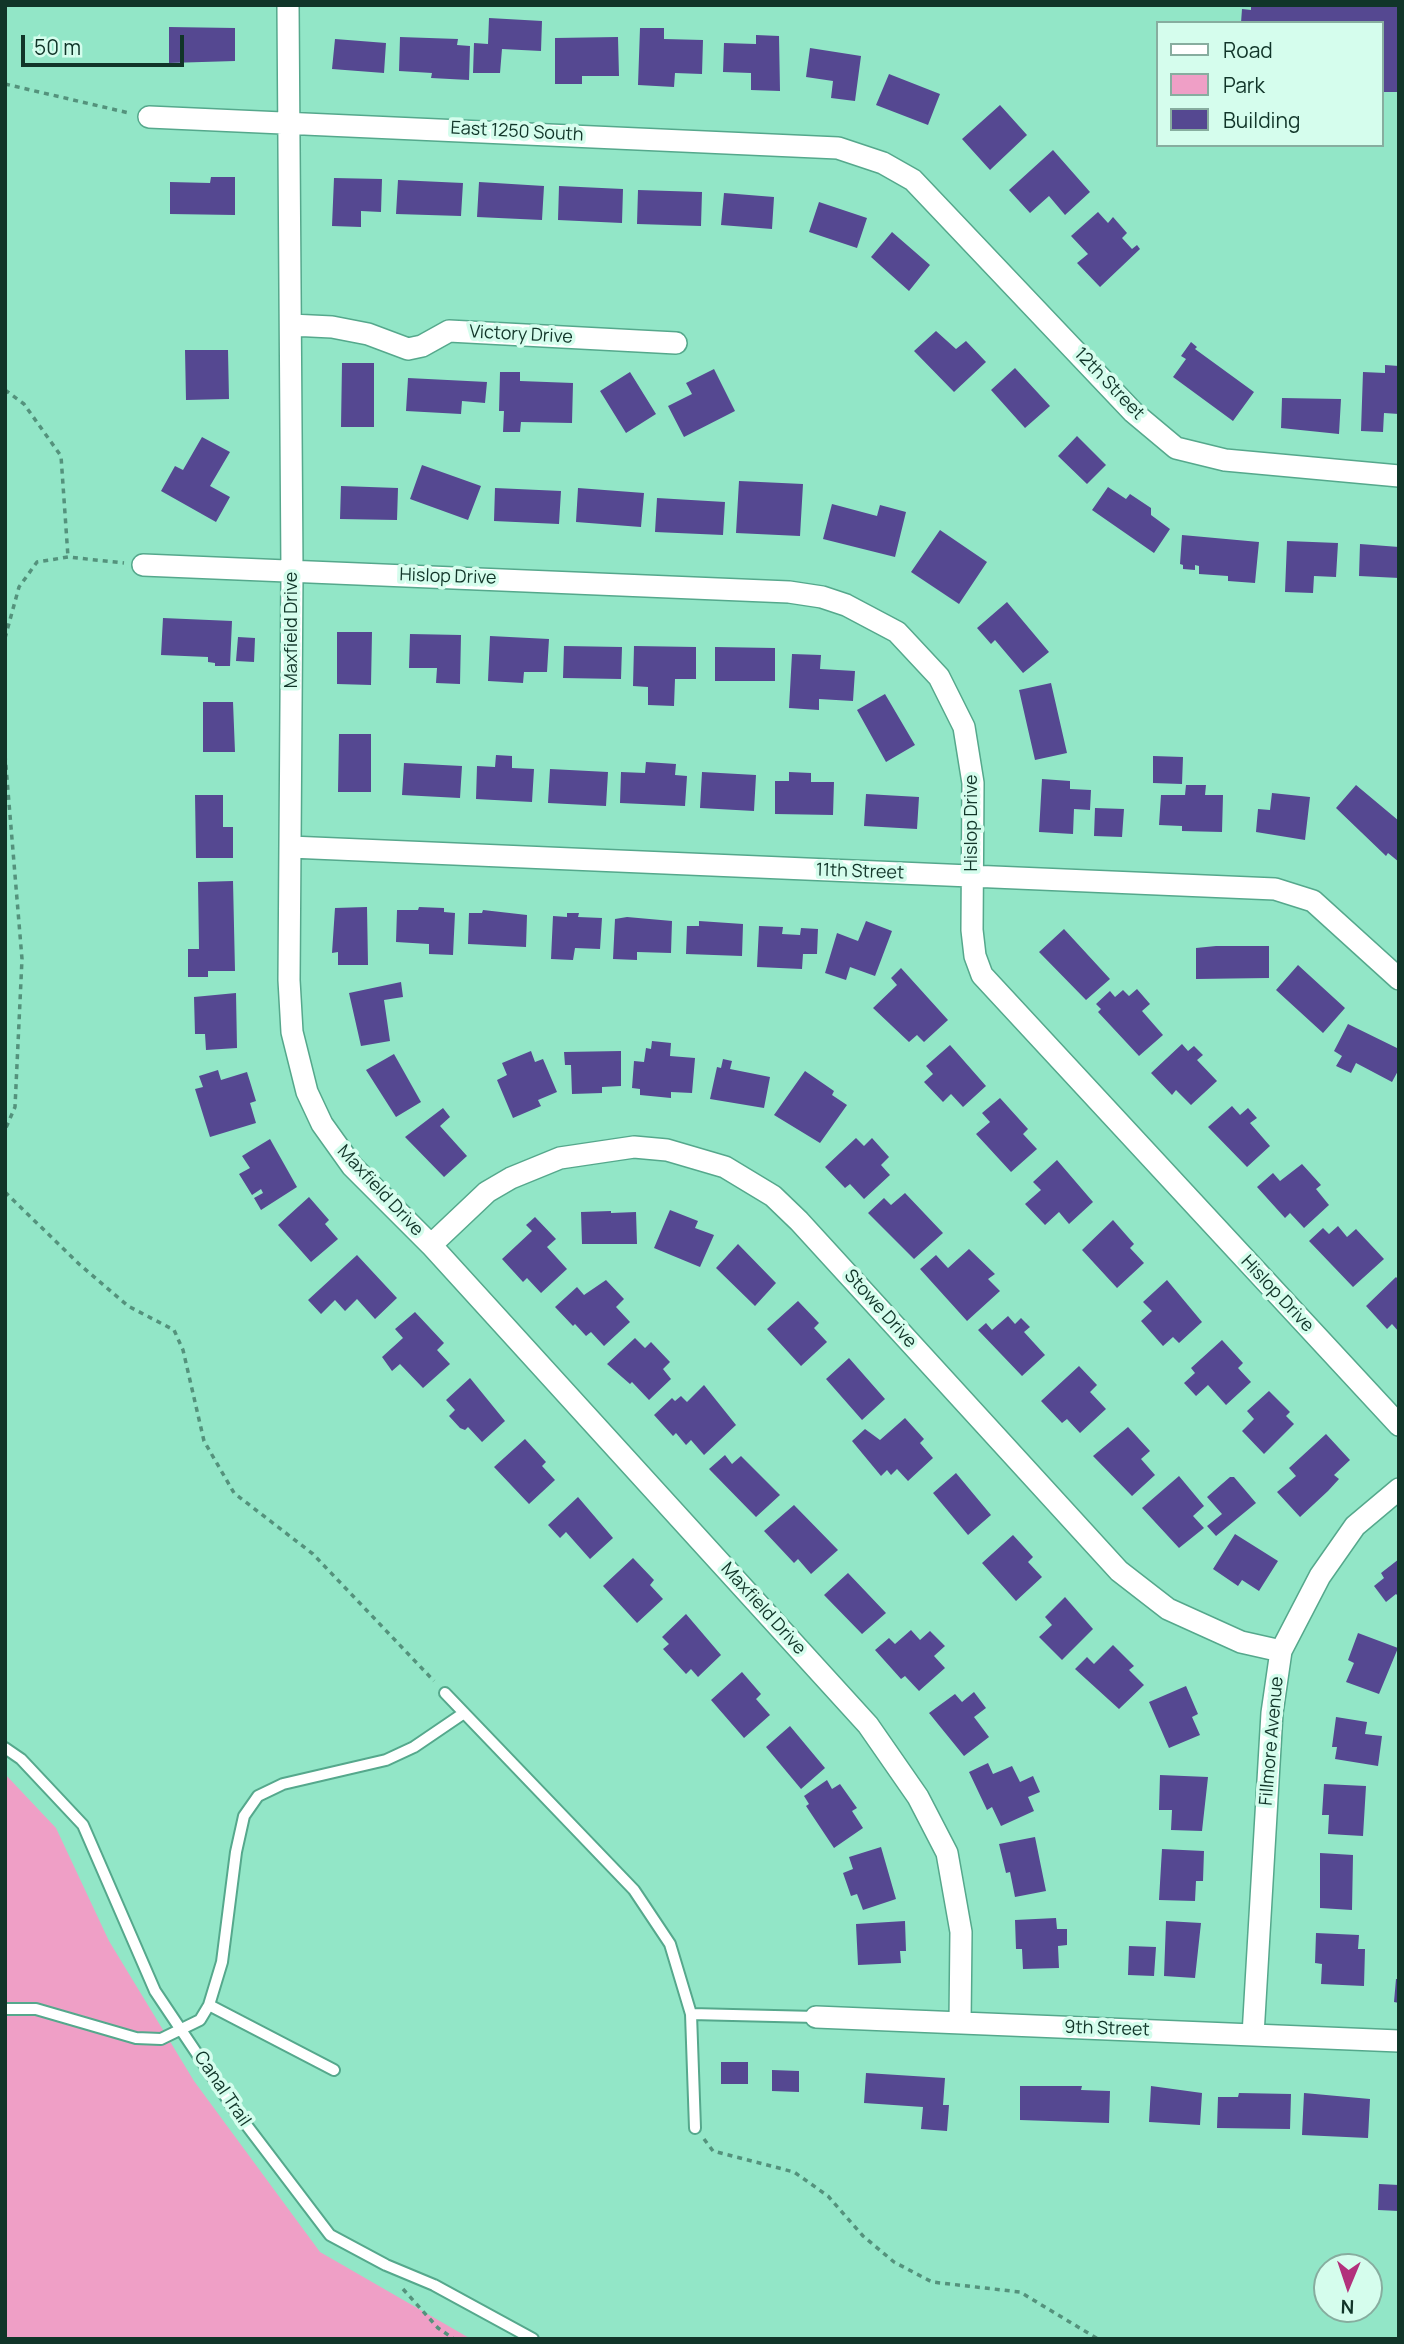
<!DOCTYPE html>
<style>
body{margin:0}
#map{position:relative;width:1404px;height:2344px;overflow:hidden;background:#92e6c7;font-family:Manrope,sans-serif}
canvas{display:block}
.frame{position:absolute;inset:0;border:7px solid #113529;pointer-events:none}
.legend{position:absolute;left:1156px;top:21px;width:228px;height:126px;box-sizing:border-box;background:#d5fded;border:2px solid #87ad9f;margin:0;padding:9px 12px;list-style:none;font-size:21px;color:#113529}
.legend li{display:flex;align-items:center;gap:14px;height:35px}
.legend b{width:35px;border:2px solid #87ad9f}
.north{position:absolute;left:1313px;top:2253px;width:70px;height:70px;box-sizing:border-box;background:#d5fded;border:2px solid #87ad9f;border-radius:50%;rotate:182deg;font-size:19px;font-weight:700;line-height:28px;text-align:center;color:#113529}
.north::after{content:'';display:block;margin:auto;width:24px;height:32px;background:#b2317c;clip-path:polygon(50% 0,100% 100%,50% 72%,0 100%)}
.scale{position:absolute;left:21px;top:35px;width:163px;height:32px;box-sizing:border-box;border:4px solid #113529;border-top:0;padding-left:9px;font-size:21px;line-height:24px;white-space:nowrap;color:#113529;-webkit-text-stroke:5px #d5fded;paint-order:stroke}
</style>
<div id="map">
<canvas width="1404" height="2344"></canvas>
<div class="frame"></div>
<ul class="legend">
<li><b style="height:9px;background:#fff"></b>Road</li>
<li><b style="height:19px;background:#ef9fc6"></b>Park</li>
<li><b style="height:19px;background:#554891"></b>Building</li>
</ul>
<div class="north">N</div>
<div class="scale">50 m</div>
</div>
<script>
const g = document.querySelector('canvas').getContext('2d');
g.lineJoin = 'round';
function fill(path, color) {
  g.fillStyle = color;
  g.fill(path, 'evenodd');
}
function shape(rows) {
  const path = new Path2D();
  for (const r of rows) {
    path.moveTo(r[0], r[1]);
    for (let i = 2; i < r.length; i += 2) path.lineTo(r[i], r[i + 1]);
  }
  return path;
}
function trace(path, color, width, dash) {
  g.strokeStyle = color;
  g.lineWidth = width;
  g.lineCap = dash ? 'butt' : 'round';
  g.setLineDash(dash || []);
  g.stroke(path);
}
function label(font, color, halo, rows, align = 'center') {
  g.font = font + ' Manrope,sans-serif';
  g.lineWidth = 7;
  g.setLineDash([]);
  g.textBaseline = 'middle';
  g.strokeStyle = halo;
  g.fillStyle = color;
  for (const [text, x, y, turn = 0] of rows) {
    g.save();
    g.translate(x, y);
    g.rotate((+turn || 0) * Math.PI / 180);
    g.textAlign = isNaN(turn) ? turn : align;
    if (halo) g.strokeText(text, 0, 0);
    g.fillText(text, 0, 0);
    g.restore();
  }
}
const green = shape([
 [5,1774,56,1828,109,1941,194,2081,320,2252,471,2339,5,2339]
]);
const building = shape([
 [1251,5,1399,5,1399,92,1383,92,1381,23,1241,23,1242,9,1251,10],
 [489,18,542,21,541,51,502,49,500,73,473,73,474,43,488,44],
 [169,27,235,28,235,61,169,63],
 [640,28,664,28,664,39,703,40,702,74,675,73,674,87,638,85],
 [756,35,779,36,780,91,751,90,751,73,723,72,724,43,756,44],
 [400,37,458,39,457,45,470,46,469,80,431,78,432,73,399,71],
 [618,37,619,76,582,76,582,84,555,84,555,38],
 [335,39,386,43,384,73,332,69],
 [810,48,861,56,855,101,831,98,833,81,806,77],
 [889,74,940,94,928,125,876,105],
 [1000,105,1027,135,990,170,962,139],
 [1053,150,1090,192,1065,215,1049,196,1030,213,1009,190],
 [211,177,235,177,235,215,170,214,170,182,210,183],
 [334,178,382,179,381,212,361,211,361,227,332,226],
 [398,180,463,183,461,216,396,214],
 [479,182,544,186,542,220,477,217],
 [559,186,623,189,622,223,558,220],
 [638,190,702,192,701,226,637,224],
 [724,193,774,197,772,229,721,225],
 [819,202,867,218,857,248,809,232],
 [1098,212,1108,223,1113,217,1127,233,1122,238,1132,249,1137,245,1140,249,1100,287,1077,263,1088,254,1071,236],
 [892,232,930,265,909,291,871,257],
 [936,331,956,349,966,341,986,362,954,392,914,351],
 [1191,342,1197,347,1195,349,1254,392,1233,421,1173,377,1186,359,1181,356],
 [185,350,228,350,229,399,186,400],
 [342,363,374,363,374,427,341,427],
 [1385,365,1399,366,1399,414,1384,413,1383,432,1361,431,1363,372,1385,373],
 [1015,368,1050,406,1025,428,991,390],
 [714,369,735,411,684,437,668,406,692,394,686,383],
 [500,372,520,372,520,381,573,383,572,423,521,422,520,432,503,432,504,411,499,411],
 [630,372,656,414,626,433,600,391],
 [408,378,487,382,485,403,462,401,461,414,406,411],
 [1282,398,1341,399,1339,434,1281,428],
 [1077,436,1106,465,1087,484,1058,456],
 [202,437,230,452,210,486,230,497,216,522,161,491,175,466,183,470],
 [422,465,481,486,468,520,410,499],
 [739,481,803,484,800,536,736,533],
 [341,486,398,488,397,520,340,519],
 [1108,487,1126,499,1130,494,1151,508,1151,515,1170,529,1154,553,1092,510],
 [495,488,561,491,559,524,494,521],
 [578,488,644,493,641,527,576,522],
 [657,498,725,502,723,535,655,532],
 [832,504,877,516,880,505,906,512,895,557,823,539],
 [940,530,987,562,959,604,911,572],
 [1182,535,1259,542,1255,583,1228,581,1228,576,1199,574,1199,566,1195,565,1195,570,1183,569,1183,565,1180,564],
 [1287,541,1338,543,1336,577,1314,576,1313,593,1285,592],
 [1360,544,1399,547,1399,578,1359,576],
 [1007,602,1049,652,1023,673,995,640,991,644,977,628],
 [163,618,232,621,230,666,215,666,215,663,208,662,208,657,161,655],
 [337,632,372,632,371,685,337,684],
 [410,634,461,635,460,684,436,683,437,668,409,668],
 [490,636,549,639,547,672,524,672,523,683,488,681],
 [238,637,255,638,254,662,236,661],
 [564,646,622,647,621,679,563,678],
 [634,646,696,647,696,679,675,679,674,706,648,705,648,687,633,686],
 [715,647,775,648,775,681,715,681],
 [792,654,821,655,820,669,855,671,853,701,819,699,819,710,789,708],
 [1051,683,1067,753,1035,760,1019,690],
 [885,694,915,745,886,762,857,710],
 [203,702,233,702,235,752,203,752],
 [339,734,371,734,371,792,338,792],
 [496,755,512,756,512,768,534,769,532,802,476,799,477,766,495,767],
 [1153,756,1183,757,1182,784,1153,783],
 [646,762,676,764,675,775,687,776,685,806,620,803,621,772,645,773],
 [404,763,462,766,460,798,402,795],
 [550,769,608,772,606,806,548,803],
 [702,772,756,775,754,811,700,808],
 [789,772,811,773,811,782,834,782,833,815,775,814,775,781,789,781],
 [1042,779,1070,781,1070,789,1091,790,1090,810,1074,809,1073,834,1039,832],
 [1186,785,1206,785,1205,795,1223,795,1222,832,1182,831,1182,826,1159,825,1161,795,1185,795],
 [1356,785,1399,821,1399,862,1388,853,1386,856,1336,808],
 [1272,793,1310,797,1305,840,1256,832,1258,809,1270,810],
 [866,794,919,797,917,829,864,826],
 [195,795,223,795,223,827,233,827,233,858,196,858],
 [1095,808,1124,809,1122,837,1094,836],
 [233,881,235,971,208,971,208,977,188,977,188,949,199,949,198,882],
 [367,907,368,965,338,965,338,952,332,953,335,908],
 [419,907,444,908,444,912,455,913,453,955,429,954,429,944,396,942,397,910,418,910],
 [483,910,527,915,526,947,468,944,469,913,482,913],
 [567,913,579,913,578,917,602,918,600,949,575,948,573,960,551,959,553,916,567,917],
 [627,917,672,921,671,953,637,952,637,960,613,959,615,919],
 [699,921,743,924,742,956,686,954,687,926,699,926],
 [866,921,892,931,875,976,850,967,846,980,825,973,837,933,858,941],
 [759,926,783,927,782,934,800,935,801,928,818,929,817,954,803,954,802,969,757,967],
 [1064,929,1110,979,1086,1000,1039,952],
 [1216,946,1269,946,1269,978,1196,979,1196,948],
 [1298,965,1345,1008,1323,1033,1276,990],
 [901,968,948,1020,924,1042,917,1035,909,1042,873,1008,897,985,891,978],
 [401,982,403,997,384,1000,390,1041,361,1046,349,993],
 [1137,989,1150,1004,1142,1011,1163,1035,1139,1056,1098,1012,1101,1009,1096,1004,1110,991,1115,997,1123,990,1129,996],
 [236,993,237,1048,206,1050,205,1034,195,1034,194,997],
 [1348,1024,1399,1049,1399,1069,1392,1082,1356,1063,1351,1073,1336,1066,1342,1056,1334,1051],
 [652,1041,671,1043,670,1056,695,1058,692,1093,671,1092,671,1098,640,1095,640,1089,632,1088,634,1061,644,1062,646,1048,651,1049],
 [1182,1044,1188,1051,1194,1046,1203,1055,1197,1060,1217,1081,1191,1105,1176,1090,1172,1095,1151,1073],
 [950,1045,986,1086,963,1107,951,1094,943,1102,924,1082,933,1074,926,1066],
 [531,1051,535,1062,543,1059,557,1092,538,1100,541,1106,513,1118,497,1080,507,1075,502,1063],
 [621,1051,621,1086,602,1087,602,1093,572,1094,571,1065,565,1065,564,1052],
 [394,1054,421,1102,396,1117,366,1070],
 [723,1059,732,1061,730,1069,770,1077,764,1108,710,1099,717,1067,721,1068],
 [218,1070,221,1080,247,1072,256,1101,250,1103,256,1123,210,1137,195,1089,203,1087,199,1076],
 [805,1071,834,1091,832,1095,847,1105,820,1143,774,1115],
 [1000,1098,1028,1129,1023,1134,1037,1149,1011,1172,976,1134,990,1122,982,1113],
 [1232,1106,1240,1115,1248,1108,1257,1118,1250,1123,1270,1146,1247,1167,1208,1127],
 [443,1108,450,1117,440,1126,467,1156,444,1177,405,1137],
 [856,1138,864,1146,872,1138,889,1157,881,1165,890,1175,864,1199,850,1184,845,1188,825,1167],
 [270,1139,297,1187,261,1210,254,1198,263,1193,261,1189,252,1195,239,1174,250,1168,242,1156],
 [1057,1160,1093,1202,1069,1224,1059,1212,1045,1225,1025,1204,1041,1190,1033,1182],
 [1302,1164,1321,1185,1316,1189,1329,1205,1304,1228,1290,1213,1285,1218,1257,1187,1273,1173,1280,1181],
 [905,1193,943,1233,914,1259,868,1213,884,1198,891,1205],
 [309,1197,329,1220,325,1224,338,1239,311,1262,278,1225],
 [670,1210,698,1221,695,1228,714,1235,700,1267,654,1248],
 [611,1211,611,1213,636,1212,637,1244,582,1244,581,1212],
 [535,1217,556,1239,547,1247,567,1269,541,1293,527,1278,523,1282,502,1259,532,1231,526,1225],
 [1113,1220,1134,1244,1130,1248,1144,1263,1117,1288,1082,1250],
 [1338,1226,1347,1237,1356,1229,1384,1259,1353,1287,1309,1241,1323,1228,1329,1234],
 [738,1244,776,1283,755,1306,716,1268],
 [969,1249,995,1274,988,1279,1000,1291,967,1321,920,1269,936,1255,948,1268],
 [357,1255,397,1298,375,1319,357,1299,345,1311,335,1300,321,1314,308,1300],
 [1396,1277,1399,1280,1399,1332,1392,1324,1387,1329,1366,1306],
 [606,1280,624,1299,616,1307,630,1322,604,1346,591,1332,586,1336,575,1324,573,1326,555,1307,577,1287,584,1295],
 [1167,1280,1202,1322,1179,1343,1173,1337,1163,1346,1141,1321,1152,1311,1143,1302],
 [798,1301,819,1323,814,1328,827,1342,801,1366,767,1329],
 [415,1312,444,1343,437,1350,450,1364,423,1388,400,1364,392,1371,382,1357,403,1338,395,1329],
 [1008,1316,1015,1324,1021,1318,1030,1327,1024,1332,1045,1355,1022,1376,978,1330,986,1323,992,1330],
 [635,1338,645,1348,651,1342,670,1362,663,1369,671,1379,649,1400,632,1382,630,1384,607,1364],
 [1222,1340,1243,1363,1238,1368,1251,1382,1226,1405,1208,1385,1196,1396,1184,1383,1195,1373,1191,1368],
 [849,1358,885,1399,862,1420,826,1379],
 [1079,1366,1097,1385,1090,1392,1106,1409,1080,1433,1067,1419,1062,1423,1041,1401],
 [470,1378,505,1421,482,1442,468,1427,465,1430,460,1428,449,1416,455,1410,446,1400],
 [704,1385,736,1425,704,1455,691,1440,686,1445,676,1433,673,1436,654,1415,672,1398,675,1401,681,1396,687,1402],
 [1269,1391,1290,1412,1286,1416,1294,1424,1264,1454,1242,1431,1254,1419,1247,1411],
 [905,1418,924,1439,920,1443,933,1458,908,1481,897,1469,891,1475,887,1470,881,1476,852,1441,865,1429,880,1440],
 [1128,1427,1150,1451,1141,1459,1155,1475,1132,1496,1093,1456],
 [1326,1434,1350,1460,1334,1475,1339,1479,1328,1491,1300,1517,1277,1492,1296,1476,1289,1468],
 [525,1439,546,1462,542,1466,555,1480,529,1504,494,1467],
 [725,1455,732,1464,741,1456,780,1495,756,1517,709,1469],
 [956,1473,991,1515,968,1535,933,1493],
 [1179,1476,1204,1506,1193,1516,1204,1528,1179,1548,1142,1508],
 [1230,1477,1234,1477,1256,1503,1216,1536,1207,1526,1222,1514,1207,1497],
 [578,1497,613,1538,590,1559,566,1532,560,1538,548,1525],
 [794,1505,838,1550,811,1574,798,1559,794,1563,764,1531],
 [1235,1534,1278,1561,1259,1591,1242,1580,1238,1586,1213,1569],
 [1013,1535,1033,1557,1028,1562,1042,1577,1016,1601,982,1563],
 [633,1558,654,1580,650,1585,663,1599,637,1623,603,1586],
 [1399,1559,1399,1597,1396,1594,1386,1602,1374,1586,1384,1578,1381,1573],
 [848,1573,886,1613,862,1634,824,1595],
 [1065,1597,1093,1629,1062,1660,1039,1637,1052,1625,1045,1617],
 [686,1614,721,1655,698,1677,691,1669,686,1674,663,1649,669,1644,662,1637],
 [911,1630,920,1640,930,1631,945,1646,934,1656,945,1668,919,1691,905,1676,901,1679,875,1650,889,1638,895,1644],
 [1358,1633,1398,1648,1379,1694,1346,1682,1354,1663,1348,1660],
 [1113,1645,1134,1666,1129,1670,1144,1685,1119,1709,1075,1669,1087,1657,1094,1664],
 [742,1672,761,1694,756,1699,770,1715,744,1738,711,1700],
 [1186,1686,1198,1714,1192,1717,1200,1735,1169,1748,1149,1702],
 [974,1692,986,1708,974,1717,989,1737,964,1756,929,1713,955,1694,962,1702],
 [1336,1717,1367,1722,1365,1734,1382,1736,1378,1766,1335,1759,1337,1747,1332,1747],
 [790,1726,825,1768,801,1789,766,1747],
 [988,1763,993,1774,1012,1766,1020,1782,1033,1776,1040,1792,1028,1797,1034,1811,1001,1826,992,1807,987,1810,969,1772],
 [1160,1775,1208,1777,1202,1831,1171,1830,1172,1810,1159,1810],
 [827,1780,832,1789,840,1784,857,1808,852,1811,863,1828,834,1848,806,1806,809,1804,804,1796],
 [1324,1784,1366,1786,1363,1836,1328,1834,1329,1815,1322,1815],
 [1035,1837,1046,1891,1015,1897,1010,1872,1006,1873,999,1844],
 [881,1847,896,1899,863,1910,857,1894,851,1896,843,1873,853,1869,849,1857],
 [1162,1849,1204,1851,1203,1881,1196,1881,1195,1901,1159,1900],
 [1320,1853,1353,1855,1352,1910,1320,1908],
 [1056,1918,1057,1929,1067,1929,1067,1945,1058,1946,1059,1968,1023,1969,1022,1949,1016,1949,1015,1920],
 [905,1921,906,1951,900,1951,901,1963,858,1965,856,1924],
 [1166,1921,1201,1923,1195,1978,1164,1976],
 [1316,1933,1359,1935,1358,1949,1365,1949,1364,1986,1321,1984,1322,1964,1315,1963],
 [1129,1946,1156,1947,1154,1976,1128,1975],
 [1396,1979,1399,1979,1399,2003,1394,2002],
 [721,2062,748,2062,748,2084,721,2084],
 [772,2070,799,2071,799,2092,772,2091],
 [866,2073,945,2078,943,2105,949,2105,947,2131,921,2129,923,2107,864,2103],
 [1020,2086,1082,2086,1081,2090,1110,2091,1109,2123,1020,2120],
 [1151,2086,1202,2093,1200,2125,1149,2122],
 [1239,2093,1291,2094,1290,2129,1217,2128,1218,2097,1238,2097],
 [1304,2093,1370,2099,1368,2138,1302,2135],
 [1379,2184,1399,2185,1399,2211,1378,2210]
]);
const path = shape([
 [5,84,129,113],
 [5,390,24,404,61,456,68,557],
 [5,638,19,587,37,562,68,557,124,563],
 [5,755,22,959,15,1107,5,1130],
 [5,1192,79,1264,128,1306,174,1330,183,1350,204,1441,234,1493,313,1554,434,1681],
 [704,2139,713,2151,794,2172,828,2196,863,2236,894,2262,932,2282,1020,2292,1098,2339],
 [403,2289,438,2328,454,2339]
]);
const service = shape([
 [445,1693,634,1890,670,1944,691,2014,695,2128],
 [5,1748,21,1759,83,1825,155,1991,232,2106,330,2235,386,2265,434,2285,533,2339],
 [209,2005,334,2070],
 [5,2009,36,2009,136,2038,161,2039,200,2020,209,2005,222,1962,236,1852,244,1816,258,1796,283,1784,386,1760,414,1747,464,1713],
 [691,2014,816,2017]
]);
const minor = shape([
 [288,5,292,571,289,980,292,1032,307,1092,322,1124,352,1166,431,1245,868,1725,918,1797,947,1853,961,1932,960,2023],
 [149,117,838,148,883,163,913,180,1133,412,1176,448,1225,460,1399,476],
 [291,325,332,327,368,334,408,349,422,346,449,331,676,343],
 [143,565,789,592,822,597,846,605,897,632,939,677,964,727,973,783,972,930,975,956,982,975,1399,1425],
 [290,847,1275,889,1313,901,1399,979],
 [431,1245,487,1192,511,1178,560,1158,634,1147,667,1150,725,1167,773,1196,799,1221,1119,1571,1168,1609,1241,1642,1281,1651],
 [816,2017,1399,2041],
 [1253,2035,1272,1713,1281,1651,1320,1576,1355,1526,1399,1489]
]);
const streetNames = [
 ["East 1250 South",517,132,3],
 ["Victory Drive",521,335,3],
 ["12th Street",1109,384,46],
 ["Hislop Drive",448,577,2],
 ["Maxfield Drive",292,630,-90],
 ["Hislop Drive",972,823,-90],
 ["11th Street",860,872,2],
 ["Maxfield Drive",380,1191,47],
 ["Hislop Drive",1277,1294,47],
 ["Stowe Drive",880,1309,48],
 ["Maxfield Drive",763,1609,48],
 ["Fillmore Avenue",1272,1741,-85],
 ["9th Street",1107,2029,2],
 ["Canal Trail",222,2089,56]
];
fill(green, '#ef9fc6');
fill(building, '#554891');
trace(service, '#55a88c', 14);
trace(minor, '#55a88c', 24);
trace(path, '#54927c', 3.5, [5, 5]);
trace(service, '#fff', 10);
trace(minor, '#fff', 21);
label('18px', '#113529', '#d5fded', streetNames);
</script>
